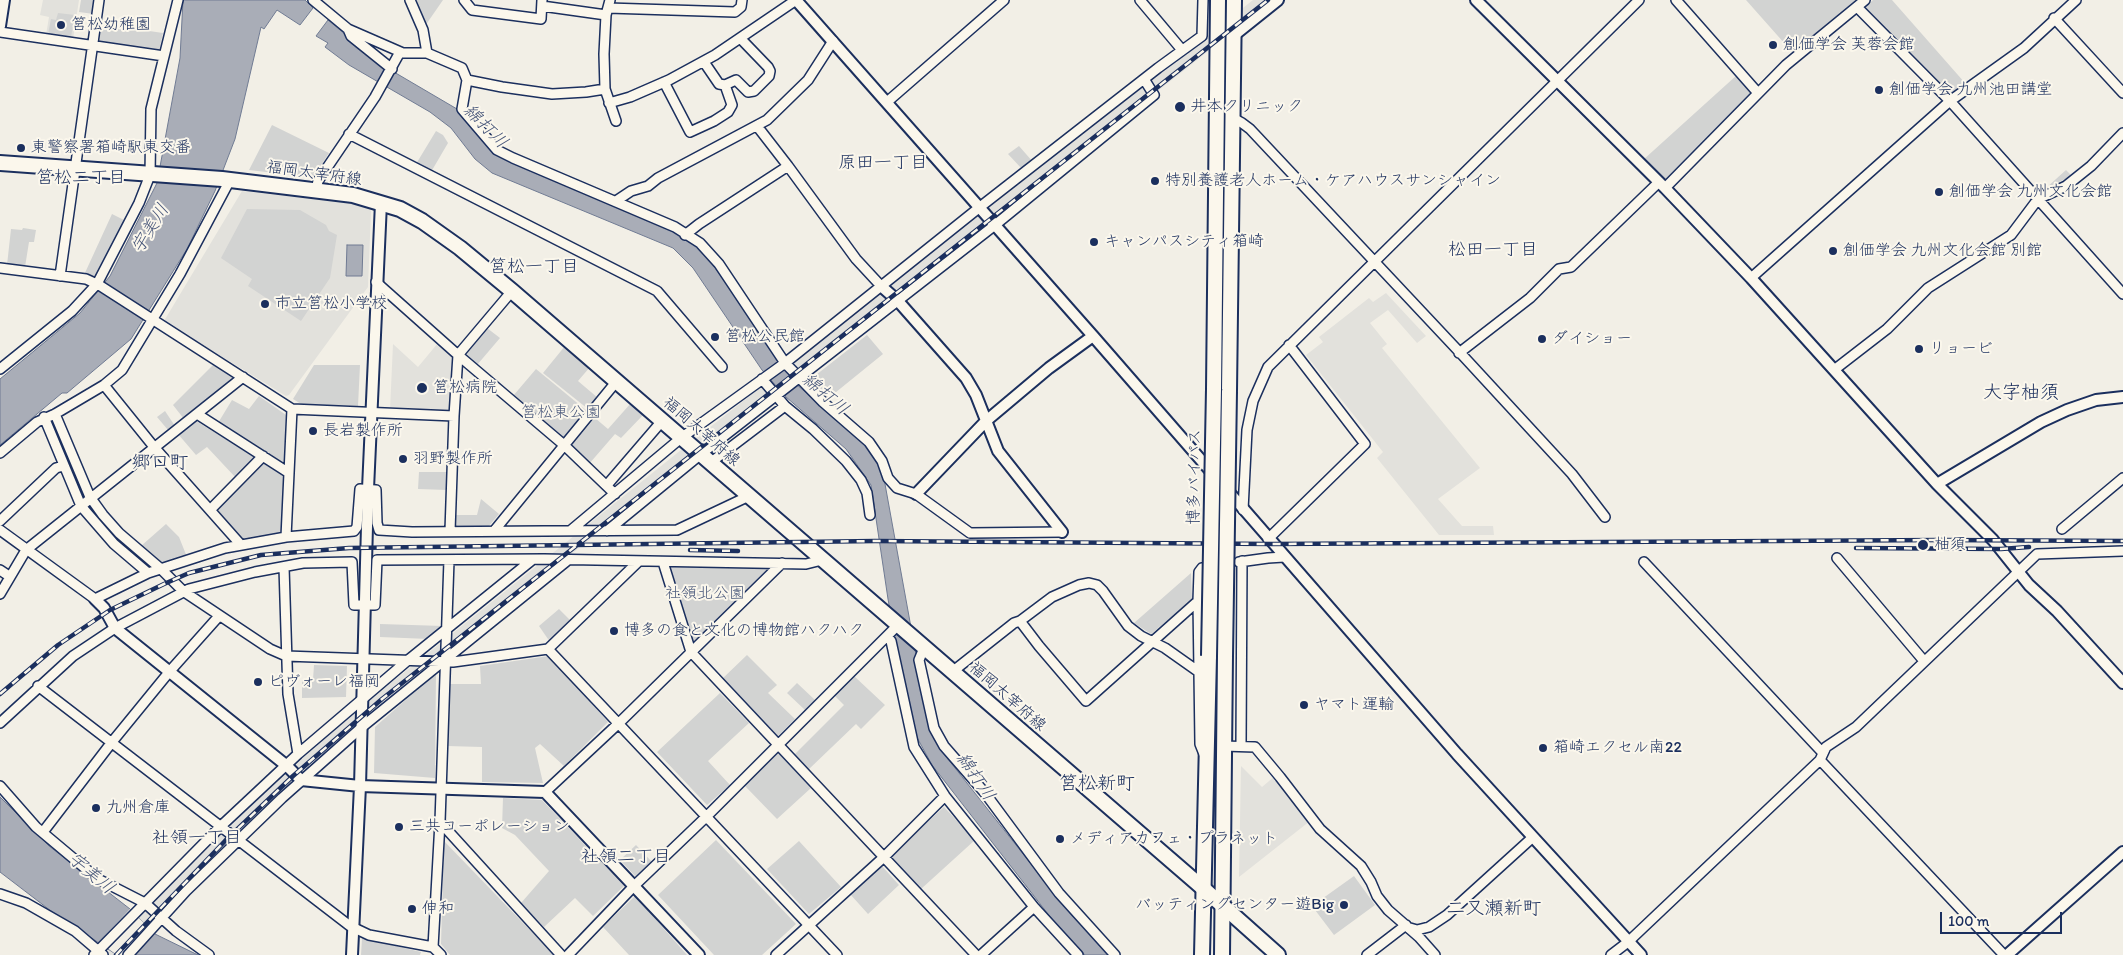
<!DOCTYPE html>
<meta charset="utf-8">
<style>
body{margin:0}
#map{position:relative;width:2123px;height:955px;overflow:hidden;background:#f2efe6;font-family:Itim,sans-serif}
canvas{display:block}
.scale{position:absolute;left:1940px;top:912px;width:122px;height:22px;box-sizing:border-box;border:2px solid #1b2f5e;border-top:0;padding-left:6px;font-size:15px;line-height:18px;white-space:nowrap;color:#1b2f5e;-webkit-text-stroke:4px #fbf7ec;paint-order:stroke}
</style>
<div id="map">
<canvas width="2123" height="955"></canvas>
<div class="scale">100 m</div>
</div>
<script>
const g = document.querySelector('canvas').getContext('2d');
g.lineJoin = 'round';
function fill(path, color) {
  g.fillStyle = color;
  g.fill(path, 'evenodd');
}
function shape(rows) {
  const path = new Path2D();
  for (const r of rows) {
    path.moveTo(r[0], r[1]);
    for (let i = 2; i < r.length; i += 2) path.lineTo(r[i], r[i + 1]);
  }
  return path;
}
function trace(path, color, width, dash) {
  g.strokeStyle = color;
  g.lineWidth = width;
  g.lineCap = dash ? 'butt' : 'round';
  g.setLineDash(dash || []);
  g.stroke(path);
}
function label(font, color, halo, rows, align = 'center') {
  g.font = font + ' Itim,"Klee One",sans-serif';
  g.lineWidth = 4;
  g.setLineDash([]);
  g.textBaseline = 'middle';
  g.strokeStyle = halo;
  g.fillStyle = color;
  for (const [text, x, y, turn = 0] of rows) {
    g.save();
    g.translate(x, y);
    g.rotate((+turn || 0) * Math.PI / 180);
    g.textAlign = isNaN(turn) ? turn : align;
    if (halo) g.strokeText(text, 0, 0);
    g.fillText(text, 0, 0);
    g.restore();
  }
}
const built = shape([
 [43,0,79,0,73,39,46,35,49,17,40,15],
 [1253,0,1273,0,384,702,295,779,228,843,120,955,103,955,146,909,219,835,346,719,681,450],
 [242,191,366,205,371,211,368,287,289,395,286,396,164,321],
 [1386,293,1426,336,1417,343,1388,310,1370,323,1387,344,1382,348,1480,468,1438,499,1462,526,1493,526,1494,535,1439,535,1377,458,1383,452,1306,355,1323,342,1319,337,1369,298,1373,302],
 [438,343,453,355,453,410,447,413,390,410,393,344,418,367],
 [1241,766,1262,787,1275,776,1310,821,1239,877]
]);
const green = shape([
 [81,0,96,0,94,14,79,12],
 [414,0,443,0,425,26],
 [1746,0,1859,0,1793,53],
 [1873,0,1892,0,1965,83,1951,95,1864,8],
 [58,13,75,15,71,37,48,34,51,19,56,20],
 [101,24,163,33,159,51,98,43],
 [1737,75,1753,93,1666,182,1643,160],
 [272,125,329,153,314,176,309,177,249,170],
 [436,131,443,135,448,143,431,172,416,164],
 [1019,146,1033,162,1022,169,1008,154],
 [2066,170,2072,176,2046,188],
 [247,209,300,210,326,225,329,231,337,235,330,278,301,321,248,286,252,279,221,258],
 [112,214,126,221,95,276,84,275],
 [23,228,36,230,34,242,29,242,25,267,7,265,11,229,22,230],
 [487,328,500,338,477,365,463,354],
 [867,335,883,354,825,401,807,382],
 [565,346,590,367,578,381,598,398,588,409,543,373],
 [213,365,235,378,184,419,173,405],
 [314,365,360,365,358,406,301,404,293,399],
 [536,369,587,411,564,439,513,396],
 [259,396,286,415,284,463,281,464,218,423,232,400,249,409],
 [631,403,644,414,621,438,615,434,589,464,570,447,595,418,608,429],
 [165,411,175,426,168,430,157,417],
 [196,421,256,458,236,478,207,447,196,455,178,434],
 [263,462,283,472,285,477,283,530,280,534,242,540,216,510],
 [419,472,447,472,447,490,418,489],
 [481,499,499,514,488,527,455,527,455,515,477,515],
 [166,524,179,537,187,557,163,566,141,546],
 [669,566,774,566,695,643,691,644,668,569],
 [1191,573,1192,600,1151,634,1134,623],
 [559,609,572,622,550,642,539,626],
 [380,624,443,626,429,639,380,637],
 [747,655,777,685,768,693,795,719,778,736,722,679],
 [549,656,608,722,564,766,540,744,535,748,543,783,482,782,482,747,447,746,450,684,481,684,480,666],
 [314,665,347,666,346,697,302,698,302,680,313,680],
 [436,673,435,778,374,773,375,727],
 [854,676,885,705,861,729,856,724,808,770,794,755,844,705,834,695],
 [797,683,815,700,805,710,787,693],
 [720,693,749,723,708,761,730,785,707,805,657,752],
 [778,753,811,788,777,819,745,786],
 [503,798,542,800,624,886,593,916,575,898,544,927,521,903,549,871,515,835,502,828],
 [944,807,975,840,921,889,889,857],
 [716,840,796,924,762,955,714,955,658,895],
 [444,841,554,955,450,955,441,944],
 [799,841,841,887,809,914,767,869],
 [636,845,652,862,636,877,620,860],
 [881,865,899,885,868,914,850,894],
 [1354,876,1375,905,1334,935,1312,906],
 [635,896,687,955,629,955,603,927],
 [362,938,421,952,420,955,361,955]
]);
const water = shape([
 [183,0,305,0,313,8,300,25,277,10,264,29,261,27,235,139,215,191,187,249,131,339,67,393,62,393,0,445,0,379,80,313,110,276,157,183,180,58,183,0],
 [328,20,382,65,457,109,493,152,511,162,674,228,704,252,797,385,856,435,870,451,883,473,922,688,931,728,940,749,1073,917,1111,955,1085,955,1055,923,932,765,914,732,904,689,888,599,871,485,846,449,786,397,762,370,693,268,673,248,492,173,475,159,451,128,430,112,349,65,325,47,328,43,316,36,328,20],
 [347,245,363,245,362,276,346,276,347,245],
 [0,797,49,846,130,909,155,934,198,955,117,955,51,911,0,872,0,797]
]);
const pier = shape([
 [130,909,155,934,135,955,117,955,99,942]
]);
const minor = shape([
 [313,0,348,29,351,36,392,69],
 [410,0,423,30,427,53],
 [464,0,472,10,541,19,542,0],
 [1140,0,1182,50],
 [1676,0,1758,93],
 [542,6,606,15],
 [1857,7,1950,101,2123,294],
 [608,8,735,12,741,7,742,0],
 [2054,18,2123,93],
 [348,29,403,53,427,53,462,68,467,80,462,109,497,150,513,158,675,227,700,243,719,264,785,363,823,402,869,442,882,461,888,478,897,488,916,494,970,533,1062,532],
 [0,32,164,56],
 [467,80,502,87,552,94,586,92,605,89,604,54,606,15,610,0],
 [664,82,690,132,714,121,728,112,732,105,725,85,719,84,704,62],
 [725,85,736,80,748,92,754,91,769,76,770,71,768,67,741,39],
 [605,89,616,121],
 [887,102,1004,0],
 [609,103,630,97,669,80,715,55,796,0],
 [1231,117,1242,123,1250,129,1465,358,1572,474,1605,517],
 [757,126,788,166,856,259,881,286],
 [349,134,657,291,722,367],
 [1665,188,1786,65,1865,0],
 [316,190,318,181,375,97,400,52],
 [616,201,631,191,648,186,658,178,767,120,808,80,833,41],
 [685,235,699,224,788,166],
 [0,268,86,279,99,285,292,409,454,416,458,355,512,291],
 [60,276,99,0],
 [1751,278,1950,101,2024,48,2076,0],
 [376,282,458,355,564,445,615,494],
 [1459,353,1530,298,1559,269,1571,267,1659,182],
 [0,369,72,311,97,284,139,203,150,175,151,109,178,0],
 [1834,370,1887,329,1928,288,2011,235,2038,199,2066,186,2091,166,2123,133],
 [762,379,785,406,813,429,846,461,861,480,867,493,870,515],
 [104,385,154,447,241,545],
 [55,414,90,497,103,515,119,533,161,569,183,591,270,649,286,656,453,662,548,649,638,562],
 [197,414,289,473],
 [44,417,81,506,114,544,148,573],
 [0,453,37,422,55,414,104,385,122,370,180,274,230,180],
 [710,463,785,406],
 [607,485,662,421],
 [210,510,263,456],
 [1243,510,1247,430,1253,401,1268,367,1639,0],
 [0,521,56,468,63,466],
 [2062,529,2123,478],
 [0,530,95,599,148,573,225,548,286,537,354,531,357,527,360,489,376,490,377,523,379,530,412,532,677,530,749,496],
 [450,531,454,416],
 [494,531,616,382],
 [570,531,681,438,785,363,980,207,1158,68,1202,36,1203,0],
 [607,531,701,454,995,225,1154,95,1144,79],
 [286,537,292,409],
 [1268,539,1365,444,1289,345],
 [1837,558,1924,661],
 [663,562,691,652,976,955],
 [1239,562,1268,558,1284,557],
 [1644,562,1822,752],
 [284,567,288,694,298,754],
 [1202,568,1199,572,1198,601,1200,744,1204,754],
 [0,570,9,576],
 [0,594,26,550,243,377],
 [1020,621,1039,646,1086,701,1198,601],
 [887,636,891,641,914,747,945,796,1034,907,1078,955],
 [924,648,919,660,934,728,944,746,985,793,1059,893,1115,955],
 [548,649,837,955],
 [952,672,1014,623,1020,621,1052,597,1079,585,1089,583,1097,585,1103,591,1128,626,1141,636,1165,648,1199,672],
 [38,686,350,926,369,935,433,947,441,955],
 [0,723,73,656,115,628,189,589,255,572,303,563,352,562,354,605,375,605,377,560,544,559,806,564,822,560],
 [1223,746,1255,747,1280,777,1320,829,1361,866,1371,882,1377,896,1388,910,1419,937,1435,955],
 [1241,746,1242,561],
 [1820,760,2004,955],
 [0,786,36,827,98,879,145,903,176,931,209,955],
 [545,792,619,723,782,563],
 [440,822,561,955],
 [43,832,112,742,170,671,219,616],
 [0,894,26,903,75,931,103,955],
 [1410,928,1417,930,1429,927,1447,915,1533,837],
 [433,947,440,822,449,560],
 [94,955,220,827,298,754,407,661,532,560],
 [128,955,186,891,282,798,362,727,568,560],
 [568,955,634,886,706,817,898,625],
 [776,955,884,857,945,796],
 [981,955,1034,907],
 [1367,955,1406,925],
 [1611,955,1628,942,1820,760,1826,747,1856,727,2037,554,2123,551]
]);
const tertiary = shape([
 [796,0,1093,336,1457,754,1641,955],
 [1476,0,1665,188,1751,278,1937,484,1993,540,2029,585,2057,611,2123,683],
 [0,26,4,0],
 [1233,36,1278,0],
 [881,286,898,301,966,378,976,395,998,451,1062,532],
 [1937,484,2041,422,2067,410,2096,400,2123,397],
 [916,494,986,421,1049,368,1093,336],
 [95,599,104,608,115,628,287,766,301,780,360,786,545,792,699,955],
 [352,955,360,786,368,489,381,203],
 [2007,955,2123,852]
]);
const primary = shape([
 [0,163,222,179,353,195,400,209,422,221,460,248,512,291,1204,889,1278,955]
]);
const trunk = shape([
 [1214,389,1218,0],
 [1229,391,1234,0],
 [1202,955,1209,656],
 [1222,955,1225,656]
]);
const rail = shape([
 [1856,548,2001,549,2029,547],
 [690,550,738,551],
 [0,694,58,645,110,610,164,584,189,573,261,555,349,548,875,541,1272,544,1941,540,2123,541],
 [116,955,225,841,293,776,382,699,1268,0]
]);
const trunkBridge = shape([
 [1209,656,1214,389],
 [1225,656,1229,391]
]);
const markers = [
 [61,25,5,"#1b2f5e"],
 [1773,45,5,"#1b2f5e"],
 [1879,90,5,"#1b2f5e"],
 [1180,107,6,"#1b2f5e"],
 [21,148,5,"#1b2f5e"],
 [1155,181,5,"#1b2f5e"],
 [1939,192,5,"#1b2f5e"],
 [1094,242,5,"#1b2f5e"],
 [1833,251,5,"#1b2f5e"],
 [265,304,5,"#1b2f5e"],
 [715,337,5,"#1b2f5e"],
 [1542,339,5,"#1b2f5e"],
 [1919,349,5,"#1b2f5e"],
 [422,388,6,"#1b2f5e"],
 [313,431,5,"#1b2f5e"],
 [403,459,5,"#1b2f5e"],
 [1923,545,6,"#1b2f5e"],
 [614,631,5,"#1b2f5e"],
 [258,682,5,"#1b2f5e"],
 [1304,705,5,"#1b2f5e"],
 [1543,748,5,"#1b2f5e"],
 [96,808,5,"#1b2f5e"],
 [399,827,5,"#1b2f5e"],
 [1060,839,5,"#1b2f5e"],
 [1344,905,5,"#1b2f5e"],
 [412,909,5,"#1b2f5e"]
];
const poiNames = [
 ["筥松幼稚園",71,25],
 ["創価学会 芙蓉会館",1783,45],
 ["創価学会 九州池田講堂",1889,90],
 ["井本クリニック",1191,107],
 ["東警察署箱崎駅東交番",31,148],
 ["特別養護老人ホーム・ケアハウスサンシャイン",1165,181],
 ["創価学会 九州文化会館",1949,192],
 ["キャンパスシティ箱崎",1104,242],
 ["創価学会 九州文化会館 別館",1843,251],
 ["市立筥松小学校",275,304],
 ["筥松公民館",725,337],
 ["ダイショー",1552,339],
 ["リョービ",1929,349],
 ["筥松病院",433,388],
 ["長岩製作所",323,431],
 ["羽野製作所",413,459],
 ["柚須",1934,545],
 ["博多の食と文化の博物館ハクハク",624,631],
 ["ピヴォーレ福岡",268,682],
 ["ヤマト運輸",1314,705],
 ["箱崎エクセル南22",1553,748],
 ["九州倉庫",106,808],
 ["三共コーポレーション",409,827],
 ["メディアカフェ・プラネット",1070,839],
 ["バッティングセンター遊Big",1334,905,"right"],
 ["伸和",422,909]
];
const streetNames = [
 ["福岡太宰府線",314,174,8],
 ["福岡太宰府線",701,432,41],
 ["博多バイパス",1195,477,-89],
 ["福岡太宰府線",1007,697,41]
];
const parkNames = [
 ["筥松東公園",561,413],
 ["社領北公園",705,594]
];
const waterNames = [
 ["綿打川",485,127,45],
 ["宇美川",151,229,-58],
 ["綿打川",825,395,40],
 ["綿打川",975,777,56],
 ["宇美川",91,874,40]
];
const neighbourhoodNames = [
 ["原田一丁目",883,163],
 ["筥松二丁目",81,178],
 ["松田一丁目",1493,250],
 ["筥松一丁目",534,267],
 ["社領一丁目",197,838],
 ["社領二丁目",626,857]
];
const quarterNames = [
 ["大字柚須",2021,393],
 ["郷口町",160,463],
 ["筥松新町",1097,784],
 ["二又瀬新町",1494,909]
];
fill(built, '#e2e1dc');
fill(green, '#d2d3d2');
fill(water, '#a9adb7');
trace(water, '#707b93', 1);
fill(pier, '#f2efe6');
trace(minor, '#1b2f5e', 12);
trace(tertiary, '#1b2f5e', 14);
trace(primary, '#1b2f5e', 18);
trace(trunk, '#1b2f5e', 18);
trace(minor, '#fbf7ec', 9);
trace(tertiary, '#fbf7ec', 10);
trace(primary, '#fbf7ec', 14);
trace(trunk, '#fbf7ec', 14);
trace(rail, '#1b2f5e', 4.5);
trace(rail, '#fbf7ec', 2.5, [8]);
trace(trunkBridge, '#1b2f5e', 18, []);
trace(trunkBridge, '#fbf7ec', 14);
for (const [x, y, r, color] of markers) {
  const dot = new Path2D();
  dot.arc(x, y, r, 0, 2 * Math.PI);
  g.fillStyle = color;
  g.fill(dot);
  trace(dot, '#fbf7ec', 2);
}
label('16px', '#1b2f5e', '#fbf7ec', poiNames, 'left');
label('16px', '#1b2f5e', '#fbf7ec', streetNames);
label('16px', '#49587b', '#fbf7ec', parkNames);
label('italic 18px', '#465579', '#fbf7ec', waterNames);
label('18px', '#1b2f5e', '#fbf7ec', neighbourhoodNames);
label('19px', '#1b2f5e', '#fbf7ec', quarterNames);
</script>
